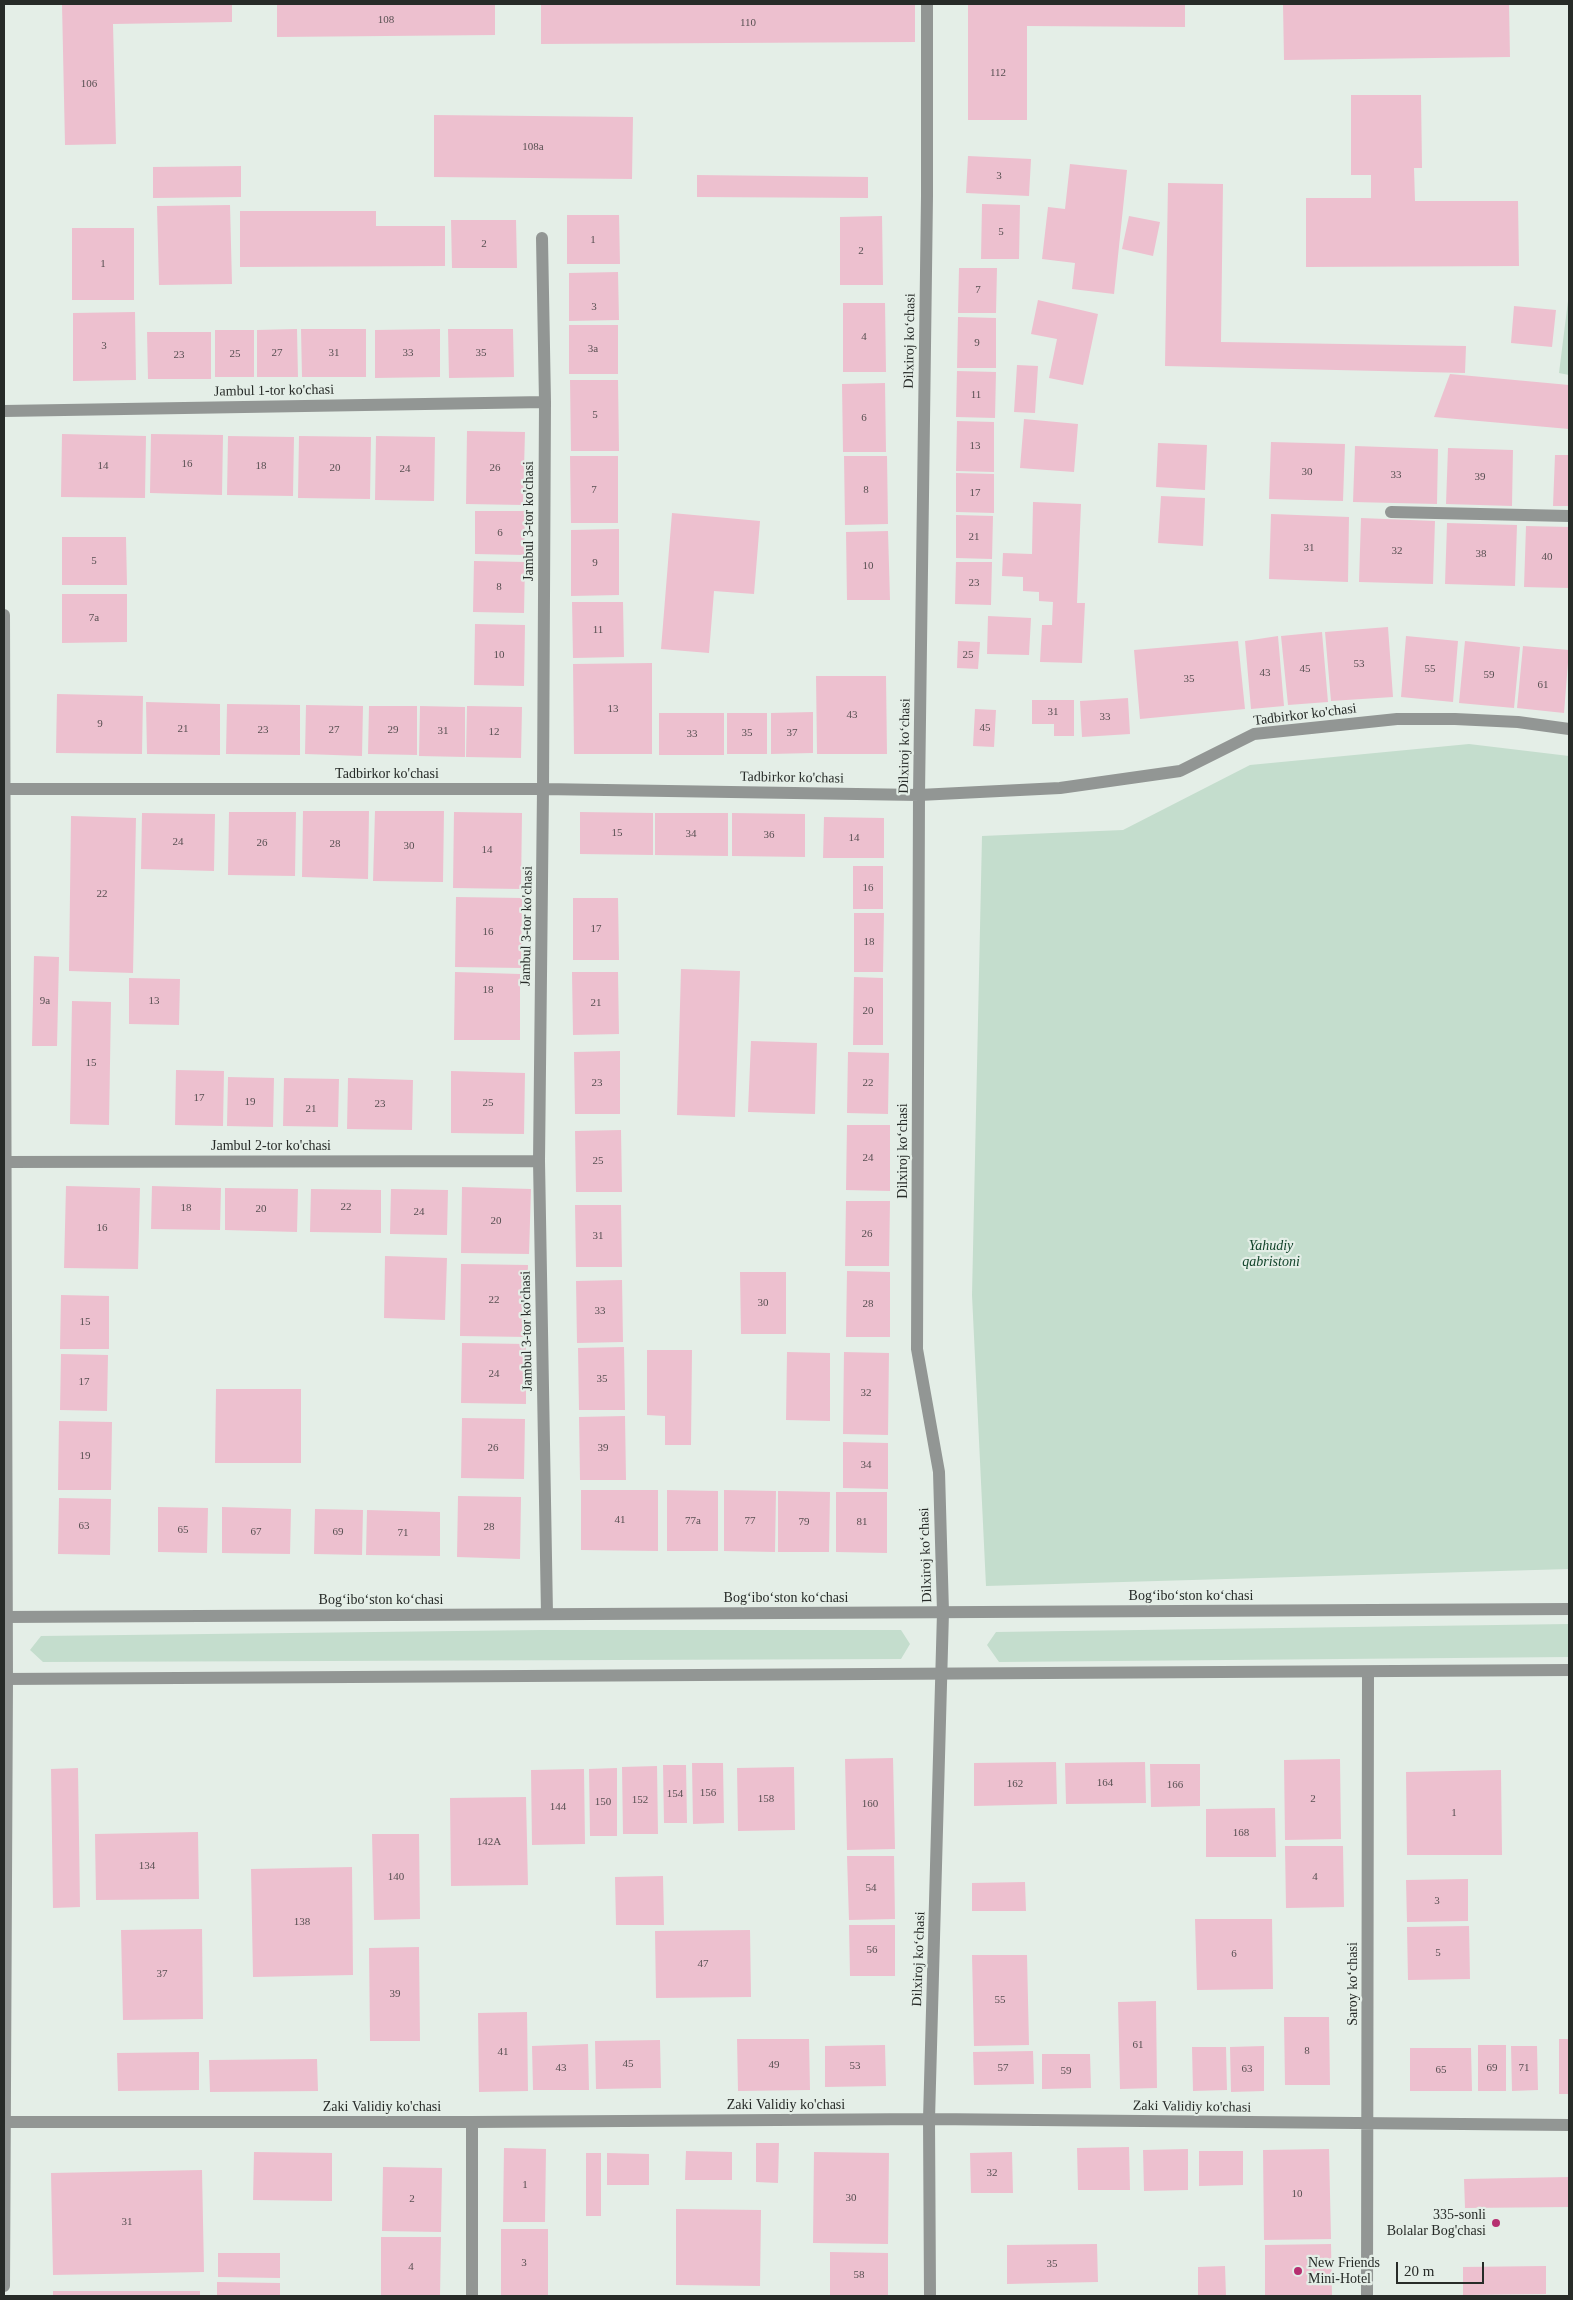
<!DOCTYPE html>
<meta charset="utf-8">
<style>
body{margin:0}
#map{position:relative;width:1573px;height:2300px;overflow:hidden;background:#e4eee7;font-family:Georgia,serif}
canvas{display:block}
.frame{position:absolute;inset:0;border:5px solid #272b28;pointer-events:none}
.scale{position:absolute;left:1396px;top:2262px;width:88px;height:22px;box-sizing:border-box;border:2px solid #272b28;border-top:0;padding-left:6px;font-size:15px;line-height:18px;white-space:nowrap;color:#272b28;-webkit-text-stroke:4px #e4eee7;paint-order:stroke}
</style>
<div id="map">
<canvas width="1573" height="2300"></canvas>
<div class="frame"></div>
<div class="scale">20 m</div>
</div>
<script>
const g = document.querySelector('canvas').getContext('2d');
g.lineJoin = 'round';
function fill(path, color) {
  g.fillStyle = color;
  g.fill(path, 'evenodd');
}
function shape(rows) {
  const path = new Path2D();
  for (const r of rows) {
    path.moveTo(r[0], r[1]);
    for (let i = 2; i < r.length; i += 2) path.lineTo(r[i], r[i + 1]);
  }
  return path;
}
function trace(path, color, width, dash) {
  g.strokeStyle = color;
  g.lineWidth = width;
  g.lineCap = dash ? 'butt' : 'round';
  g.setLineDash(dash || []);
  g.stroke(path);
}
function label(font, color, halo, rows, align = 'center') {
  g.font = font + ' Georgia,serif';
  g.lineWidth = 4.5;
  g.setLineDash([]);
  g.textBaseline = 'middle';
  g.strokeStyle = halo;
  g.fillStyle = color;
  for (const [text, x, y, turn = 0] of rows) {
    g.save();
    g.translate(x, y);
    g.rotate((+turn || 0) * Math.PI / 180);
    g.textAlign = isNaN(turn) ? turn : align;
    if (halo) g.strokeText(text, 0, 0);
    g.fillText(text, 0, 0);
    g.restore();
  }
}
const green = shape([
 [1569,293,1569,375,1559,373],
 [1469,744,1569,756,1569,1569,986,1586,972,1295,982,836,1123,830,1250,765],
 [1569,1624,1569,1657,999,1662,987,1645,996,1632],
 [541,1630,901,1630,910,1644,901,1659,43,1662,30,1650,41,1636]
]);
const building = shape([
 [62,4,232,4,232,22,113,24,116,144,65,145],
 [277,4,495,4,495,35,277,37],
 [541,4,915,4,915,42,541,44],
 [968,4,1185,4,1185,27,1027,26,1027,120,968,120],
 [1283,4,1509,4,1510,57,1284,60],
 [1351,95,1421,95,1422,168,1414,168,1415,201,1518,201,1519,266,1306,267,1306,198,1371,198,1371,175,1351,175],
 [434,115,633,117,632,179,434,177],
 [968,156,1031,159,1029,196,966,193],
 [1070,164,1127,170,1114,294,1072,289,1075,263,1042,259,1048,207,1065,209],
 [241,166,241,197,153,198,153,167],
 [697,175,868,177,868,198,697,197],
 [1168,183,1223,184,1221,342,1466,346,1465,373,1165,366],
 [982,204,1020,205,1019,259,981,259],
 [230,205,232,284,159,285,157,206],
 [240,211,376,211,376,226,445,226,445,266,240,267],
 [567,215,619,215,620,264,567,264],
 [882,216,883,285,840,285,840,217],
 [1129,216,1160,222,1153,256,1122,249],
 [451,220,516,220,517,268,452,268],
 [72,228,134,228,134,300,72,300],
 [959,268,997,268,996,313,958,313],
 [618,272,619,320,569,321,569,273],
 [1038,300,1098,314,1083,385,1049,378,1057,339,1031,334],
 [843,303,885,303,886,372,843,372],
 [1514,306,1556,310,1552,347,1511,343],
 [135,312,136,380,73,381,73,313],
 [958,317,996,318,996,368,957,368],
 [569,325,618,325,618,374,569,374],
 [297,329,298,377,257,377,257,330],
 [301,329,366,329,366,377,302,377],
 [440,329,440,377,375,378,375,330],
 [448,329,513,329,514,377,449,378],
 [215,330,254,330,254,377,215,377],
 [147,332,211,332,211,379,148,379],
 [1017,365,1038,366,1035,413,1014,412],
 [957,371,996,372,995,418,956,417],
 [1450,374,1569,385,1569,429,1434,417],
 [570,380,618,380,619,451,571,451],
 [885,383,886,452,843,452,842,384],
 [1024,419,1078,424,1074,472,1020,468],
 [957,421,994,422,994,472,956,471],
 [467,431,525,432,523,505,466,504],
 [62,434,146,436,145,498,61,497],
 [151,434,223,435,222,495,150,493],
 [228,436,294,437,293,496,227,495],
 [299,436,371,437,370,499,298,498],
 [376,436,435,437,434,501,375,500],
 [1271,442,1345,444,1343,501,1269,499],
 [1158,443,1207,445,1205,490,1156,487],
 [1355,446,1438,449,1437,504,1353,502],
 [1448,448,1513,450,1512,506,1446,504],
 [1555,455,1569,455,1569,506,1553,506],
 [570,456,618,456,618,523,571,523],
 [844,456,887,456,888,524,845,525],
 [956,473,994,474,994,513,956,512],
 [1161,496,1205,498,1203,546,1158,543],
 [1033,502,1081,504,1077,603,1085,603,1082,663,1040,662,1042,625,1052,625,1053,602,1039,601,1039,592,1023,591,1023,577,1002,576,1003,553,1032,554],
 [475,511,525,511,524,555,475,554],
 [672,513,760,521,754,594,714,591,709,653,661,649],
 [1271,514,1349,517,1348,582,1269,579],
 [956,515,993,516,992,559,956,558],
 [1361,518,1435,521,1433,584,1359,582],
 [1447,523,1517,525,1515,586,1445,584],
 [1526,526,1569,527,1569,588,1524,587],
 [619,529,619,595,571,596,571,530],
 [888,531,890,600,847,600,846,532],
 [62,537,126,537,127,585,62,585],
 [474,561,525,562,524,613,473,612],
 [956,562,992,562,991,605,955,604],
 [62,594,127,594,127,642,62,643],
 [572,602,623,602,624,657,573,658],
 [988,616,1031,618,1029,655,987,654],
 [475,624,525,625,524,686,474,685],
 [1388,627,1393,697,1331,701,1325,632],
 [1322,632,1328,702,1288,705,1281,636],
 [1278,636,1284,706,1251,709,1245,641],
 [1406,636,1458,641,1453,702,1401,697],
 [958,641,980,642,978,669,957,668],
 [1238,641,1245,709,1140,719,1134,650],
 [1465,641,1520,647,1514,708,1459,703],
 [1523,646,1569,650,1564,713,1517,708],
 [652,663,652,754,574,754,573,664],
 [816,676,886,676,887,754,817,754],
 [57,694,143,696,142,754,56,753],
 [1128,698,1130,734,1082,737,1080,701],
 [1032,700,1074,700,1074,736,1054,736,1054,724,1032,724],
 [146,702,220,704,220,755,147,754],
 [227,704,300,705,300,755,226,754],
 [306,705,363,706,362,756,305,754],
 [369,706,417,706,417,755,368,754],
 [420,706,465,707,465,757,419,756],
 [467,706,522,707,521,758,466,757],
 [975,709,996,710,994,747,973,746],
 [813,712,813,753,771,754,771,713],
 [659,713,724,713,724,755,659,755],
 [727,713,767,713,767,754,727,754],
 [303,811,369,811,368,879,302,877],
 [375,811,444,811,443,882,373,881],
 [229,812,296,812,295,876,228,875],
 [454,812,522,813,521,889,453,888],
 [580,812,653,813,653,855,580,854],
 [142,813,215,814,214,871,141,869],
 [655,813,728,813,728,856,655,855],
 [732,813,805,814,805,857,732,856],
 [71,816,136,818,133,973,69,971],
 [824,817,884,818,884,858,823,858],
 [853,866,883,866,883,909,853,909],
 [456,897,522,898,521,968,455,967],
 [573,898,618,898,619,960,573,960],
 [854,913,884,913,883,972,854,972],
 [34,956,59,957,57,1046,32,1046],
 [681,969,740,971,735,1117,677,1115],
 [455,972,520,974,520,1040,454,1040],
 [572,972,618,972,619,1034,573,1035],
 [854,977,883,978,883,1045,853,1045],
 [129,978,180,979,179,1025,129,1024],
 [72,1001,111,1002,109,1125,70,1124],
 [751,1041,817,1043,815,1114,748,1112],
 [620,1051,620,1114,575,1114,574,1052],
 [848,1052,889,1053,888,1114,847,1113],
 [176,1070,224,1071,223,1126,175,1125],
 [451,1071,525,1073,524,1134,451,1133],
 [228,1077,274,1078,273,1127,227,1126],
 [284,1078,339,1079,338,1127,283,1126],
 [348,1078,413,1080,412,1130,347,1129],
 [847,1125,890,1125,890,1191,846,1190],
 [621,1130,622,1192,576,1192,575,1131],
 [66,1186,140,1188,138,1269,64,1268],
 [152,1186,221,1188,220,1230,151,1229],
 [462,1187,531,1189,529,1254,461,1253],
 [225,1188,298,1189,297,1232,225,1230],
 [311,1189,381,1190,381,1233,310,1232],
 [391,1189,448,1190,447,1235,390,1234],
 [846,1201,890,1201,889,1266,845,1266],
 [575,1205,621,1205,622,1267,576,1267],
 [385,1256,447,1258,445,1320,384,1318],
 [461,1264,528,1265,527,1337,460,1336],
 [847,1271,890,1272,890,1337,846,1337],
 [740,1272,786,1272,786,1334,741,1334],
 [622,1280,623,1342,577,1343,576,1281],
 [61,1295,109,1296,109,1349,60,1349],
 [462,1343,526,1344,526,1404,461,1403],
 [624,1347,625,1410,579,1410,578,1348],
 [647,1350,692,1350,691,1445,665,1445,665,1416,647,1415],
 [787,1352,830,1353,830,1421,786,1420],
 [844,1352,889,1353,888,1435,843,1434],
 [61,1354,108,1355,107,1411,60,1410],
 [216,1389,301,1389,301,1463,215,1463],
 [625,1416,626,1480,580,1480,579,1417],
 [462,1418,525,1419,524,1479,461,1478],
 [59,1421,112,1422,111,1490,58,1490],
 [843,1442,888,1443,888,1489,843,1488],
 [581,1490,658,1490,658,1551,581,1550],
 [667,1490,718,1491,718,1551,667,1551],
 [724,1490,776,1491,775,1552,724,1551],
 [778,1491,830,1492,829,1552,778,1552],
 [836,1492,887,1492,887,1553,836,1552],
 [458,1496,521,1497,520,1559,457,1557],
 [59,1498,111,1499,110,1555,58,1554],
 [158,1507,208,1508,207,1553,158,1552],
 [222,1507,291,1509,290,1554,222,1553],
 [315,1509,363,1510,362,1555,314,1554],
 [367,1510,440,1512,440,1556,366,1555],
 [893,1758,895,1849,847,1850,845,1759],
 [1340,1759,1341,1839,1285,1840,1284,1760],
 [1056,1762,1057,1804,974,1806,974,1763],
 [1145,1762,1146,1803,1066,1804,1065,1763],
 [692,1763,723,1763,724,1823,693,1824],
 [1150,1764,1200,1764,1200,1806,1151,1807],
 [663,1765,686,1765,687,1823,664,1823],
 [657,1766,658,1834,623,1834,622,1767],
 [794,1767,795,1830,738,1831,737,1768],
 [78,1768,80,1907,53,1908,51,1769],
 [617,1768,617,1836,590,1836,589,1769],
 [584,1769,585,1844,532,1845,531,1770],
 [1501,1770,1502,1855,1407,1855,1406,1772],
 [526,1797,528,1885,451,1886,450,1798],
 [1275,1808,1276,1857,1206,1857,1206,1809],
 [198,1832,199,1899,96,1900,95,1834],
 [372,1834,419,1834,420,1919,374,1920],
 [1285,1846,1343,1846,1344,1907,1286,1908],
 [847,1856,894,1856,895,1919,849,1920],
 [352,1867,353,1975,253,1977,251,1869],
 [663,1876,664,1925,616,1925,615,1877],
 [1468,1879,1468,1921,1407,1922,1406,1880],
 [1025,1882,1026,1911,972,1911,972,1883],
 [1195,1919,1272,1919,1273,1989,1197,1990],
 [849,1925,895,1925,895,1976,850,1976],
 [1469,1926,1470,1979,1408,1980,1407,1927],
 [202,1929,203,2019,123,2020,121,1930],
 [750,1930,751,1997,656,1998,655,1931],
 [419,1947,420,2041,370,2041,369,1948],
 [972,1955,1027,1955,1029,2045,974,2046],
 [1156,2001,1157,2088,1120,2089,1118,2002],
 [527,2012,528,2091,479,2092,478,2013],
 [1284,2017,1329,2017,1330,2085,1285,2085],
 [737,2039,809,2039,810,2090,738,2091],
 [1559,2039,1569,2039,1569,2094,1559,2094],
 [660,2040,661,2088,596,2089,595,2041],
 [588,2044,589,2090,533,2090,532,2046],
 [885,2045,886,2086,825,2087,825,2046],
 [1478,2045,1506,2045,1506,2091,1478,2091],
 [1264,2046,1264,2091,1231,2092,1230,2047],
 [1511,2046,1537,2046,1538,2090,1512,2091],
 [1192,2047,1226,2047,1227,2090,1193,2091],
 [1410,2048,1471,2048,1472,2091,1410,2091],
 [1033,2051,1034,2084,974,2085,973,2052],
 [199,2052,199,2090,118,2091,117,2053],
 [1042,2054,1090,2054,1091,2088,1042,2089],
 [317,2059,318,2091,210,2092,209,2060],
 [756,2143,779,2143,778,2183,756,2182],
 [1129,2147,1130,2190,1078,2190,1077,2148],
 [504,2148,546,2149,545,2222,503,2222],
 [1188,2149,1188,2190,1144,2191,1143,2150],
 [1329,2149,1331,2239,1264,2240,1263,2150],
 [686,2151,732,2152,732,2180,685,2180],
 [1199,2151,1243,2151,1243,2185,1199,2186],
 [254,2152,332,2153,332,2201,253,2200],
 [814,2152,889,2153,888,2244,813,2243],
 [1012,2152,1013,2193,971,2193,970,2153],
 [586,2153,601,2153,601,2216,586,2216],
 [607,2153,649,2154,649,2185,607,2185],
 [383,2167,442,2168,441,2232,382,2231],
 [202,2170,204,2272,53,2275,51,2173],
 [1569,2177,1569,2207,1465,2208,1464,2179],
 [676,2209,761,2210,760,2286,676,2285],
 [501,2229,548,2229,548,2296,501,2296],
 [381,2237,441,2237,440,2296,381,2296],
 [1097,2244,1098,2282,1007,2284,1007,2245],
 [1331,2244,1332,2296,1265,2296,1265,2245],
 [830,2252,888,2253,888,2296,830,2296],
 [218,2253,280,2253,280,2278,218,2277],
 [1225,2266,1226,2296,1198,2296,1198,2267],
 [1546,2266,1546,2294,1463,2295,1463,2267],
 [217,2282,280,2283,280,2296,217,2296],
 [53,2291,200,2291,200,2296,53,2296]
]);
const minor = shape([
 [927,4,927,196,919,795,917,1349,939,1472,943,1612,929,2119,930,2296],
 [542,238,545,402,543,789,539,1161,547,1614],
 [4,411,545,402],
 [1391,512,1569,516],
 [4,615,7,1679,4,2286],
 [4,789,543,789,919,795,1060,788,1180,771,1254,734,1397,719,1455,719,1518,722,1569,729],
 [4,1162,539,1161],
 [4,2122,472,2122,929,2119,1569,2125],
 [472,2122,472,2296],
 [1367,2296,1368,1672]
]);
const tertiary = shape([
 [4,1617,1569,1609],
 [4,1679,1569,1670]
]);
const markers = [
 [1496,2223,5,"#b62f70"],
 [1298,2271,5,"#b62f70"]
];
const numberNames = [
 ["108",386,20],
 ["110",748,23],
 ["112",998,73],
 ["106",89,84],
 ["108a",533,147],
 ["3",999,176],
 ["5",1001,232],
 ["1",593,240],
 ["2",484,244],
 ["2",861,251],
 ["1",103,264],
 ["7",978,290],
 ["3",594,307],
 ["4",864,337],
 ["9",977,343],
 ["3",104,346],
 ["3a",593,349],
 ["27",277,353],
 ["31",334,353],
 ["33",408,353],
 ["35",481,353],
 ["25",235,354],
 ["23",179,355],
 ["11",976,395],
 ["5",595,415],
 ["6",864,418],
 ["13",975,446],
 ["16",187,464],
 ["14",103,466],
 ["18",261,466],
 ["20",335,468],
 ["26",495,468],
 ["24",405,469],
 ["30",1307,472],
 ["33",1396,475],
 ["39",1480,477],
 ["7",594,490],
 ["8",866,490],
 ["17",975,493],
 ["6",500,533],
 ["21",974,537],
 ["31",1309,548],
 ["32",1397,551],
 ["38",1481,554],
 ["40",1547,557],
 ["5",94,561],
 ["9",595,563],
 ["10",868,566],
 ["23",974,583],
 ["8",499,587],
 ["7a",94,618],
 ["11",598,630],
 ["10",499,655],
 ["25",968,655],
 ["53",1359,664],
 ["45",1305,669],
 ["55",1430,669],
 ["43",1265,673],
 ["59",1489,675],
 ["35",1189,679],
 ["61",1543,685],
 ["13",613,709],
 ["31",1053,712],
 ["43",852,715],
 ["33",1105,717],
 ["9",100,724],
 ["45",985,728],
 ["21",183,729],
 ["23",263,730],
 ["27",334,730],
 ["29",393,730],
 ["31",443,731],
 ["12",494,732],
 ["35",747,733],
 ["37",792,733],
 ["33",692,734],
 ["15",617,833],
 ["34",691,834],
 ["36",769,835],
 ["14",854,838],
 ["24",178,842],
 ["26",262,843],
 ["28",335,844],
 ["30",409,846],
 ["14",487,850],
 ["16",868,888],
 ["22",102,894],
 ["17",596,929],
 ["16",488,932],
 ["18",869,942],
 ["18",488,990],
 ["9a",45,1001],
 ["13",154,1001],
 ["21",596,1003],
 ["20",868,1011],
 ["15",91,1063],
 ["23",597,1083],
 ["22",868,1083],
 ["17",199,1098],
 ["19",250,1102],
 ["25",488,1103],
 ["23",380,1104],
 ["21",311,1109],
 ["24",868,1158],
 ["25",598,1161],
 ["22",346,1207],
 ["18",186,1208],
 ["20",261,1209],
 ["24",419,1212],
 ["20",496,1221],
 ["16",102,1228],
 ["26",867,1234],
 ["31",598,1236],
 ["22",494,1300],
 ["30",763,1303],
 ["28",868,1304],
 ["33",600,1311],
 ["15",85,1322],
 ["24",494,1374],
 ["35",602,1379],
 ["17",84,1382],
 ["32",866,1393],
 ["26",493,1448],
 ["39",603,1448],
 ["19",85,1456],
 ["34",866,1465],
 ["41",620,1520],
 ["77a",693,1521],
 ["77",750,1521],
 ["79",804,1522],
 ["81",862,1522],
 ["63",84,1526],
 ["28",489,1527],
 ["65",183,1530],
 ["67",256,1532],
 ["69",338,1532],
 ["71",403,1533],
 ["164",1105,1783],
 ["162",1015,1784],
 ["166",1175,1785],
 ["156",708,1793],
 ["154",675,1794],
 ["158",766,1799],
 ["2",1313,1799],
 ["152",640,1800],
 ["150",603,1802],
 ["160",870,1804],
 ["144",558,1807],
 ["1",1454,1813],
 ["168",1241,1833],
 ["142A",489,1842],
 ["134",147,1866],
 ["140",396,1877],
 ["4",1315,1877],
 ["54",871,1888],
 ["3",1437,1901],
 ["138",302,1922],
 ["56",872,1950],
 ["5",1438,1953],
 ["6",1234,1954],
 ["47",703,1964],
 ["37",162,1974],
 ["39",395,1994],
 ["55",1000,2000],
 ["61",1138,2045],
 ["8",1307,2051],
 ["41",503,2052],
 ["45",628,2064],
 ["49",774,2065],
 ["53",855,2066],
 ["43",561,2068],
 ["57",1003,2068],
 ["69",1492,2068],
 ["71",1524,2068],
 ["63",1247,2069],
 ["65",1441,2070],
 ["59",1066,2071],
 ["32",992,2173],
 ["1",525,2185],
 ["10",1297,2194],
 ["30",851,2198],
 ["2",412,2199],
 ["31",127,2222],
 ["3",524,2263],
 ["35",1052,2264],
 ["4",411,2267],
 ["58",859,2275]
];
const streetNames = [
 ["Dilxiroj ko‘chasi",910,341,-89],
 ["Jambul 1-tor ko'chasi",274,391,-1],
 ["Jambul 3-tor ko'chasi",529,521,-90],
 ["Tadbirkor ko'chasi",1305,715,-7],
 ["Dilxiroj ko‘chasi",905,746,-89],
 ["Tadbirkor ko'chasi",387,774],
 ["Tadbirkor ko'chasi",792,778,1],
 ["Jambul 3-tor ko'chasi",527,926,-89],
 ["Jambul 2-tor ko'chasi",271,1146],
 ["Dilxiroj ko‘chasi",903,1151,-90],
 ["Jambul 3-tor ko'chasi",527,1331,-91],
 ["Dilxiroj ko‘chasi",926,1555,-92],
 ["Bogʻiboʻston koʻchasi",1191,1596],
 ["Bogʻiboʻston koʻchasi",786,1598],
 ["Bogʻiboʻston koʻchasi",381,1600],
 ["Dilxiroj ko‘chasi",919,1959,-88],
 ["Saroy ko‘chasi",1353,1984,-90],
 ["Zaki Validiy ko'chasi",786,2105],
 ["Zaki Validiy ko'chasi",382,2107],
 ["Zaki Validiy ko'chasi",1192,2107,1]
];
const parkNames = [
 ["Yahudiy",1271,1246],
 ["qabristoni",1271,1262]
];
const poiNames = [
 ["335-sonli",1486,2215],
 ["Bolalar Bog'chasi",1486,2231],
 ["New Friends",1308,2263,"left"],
 ["Mini-Hotel",1308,2279,"left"]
];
fill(green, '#c4ddcd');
fill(building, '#edc0cf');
trace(minor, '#929694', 12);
trace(tertiary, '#929694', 12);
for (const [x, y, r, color] of markers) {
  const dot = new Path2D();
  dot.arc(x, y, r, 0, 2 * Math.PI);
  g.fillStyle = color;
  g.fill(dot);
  trace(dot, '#e4eee7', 2);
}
label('11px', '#585052', null, numberNames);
label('14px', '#272b28', '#e4eee7', streetNames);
label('italic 14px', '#12442b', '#e4eee7', parkNames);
label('14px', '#272b28', '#e4eee7', poiNames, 'right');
</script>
